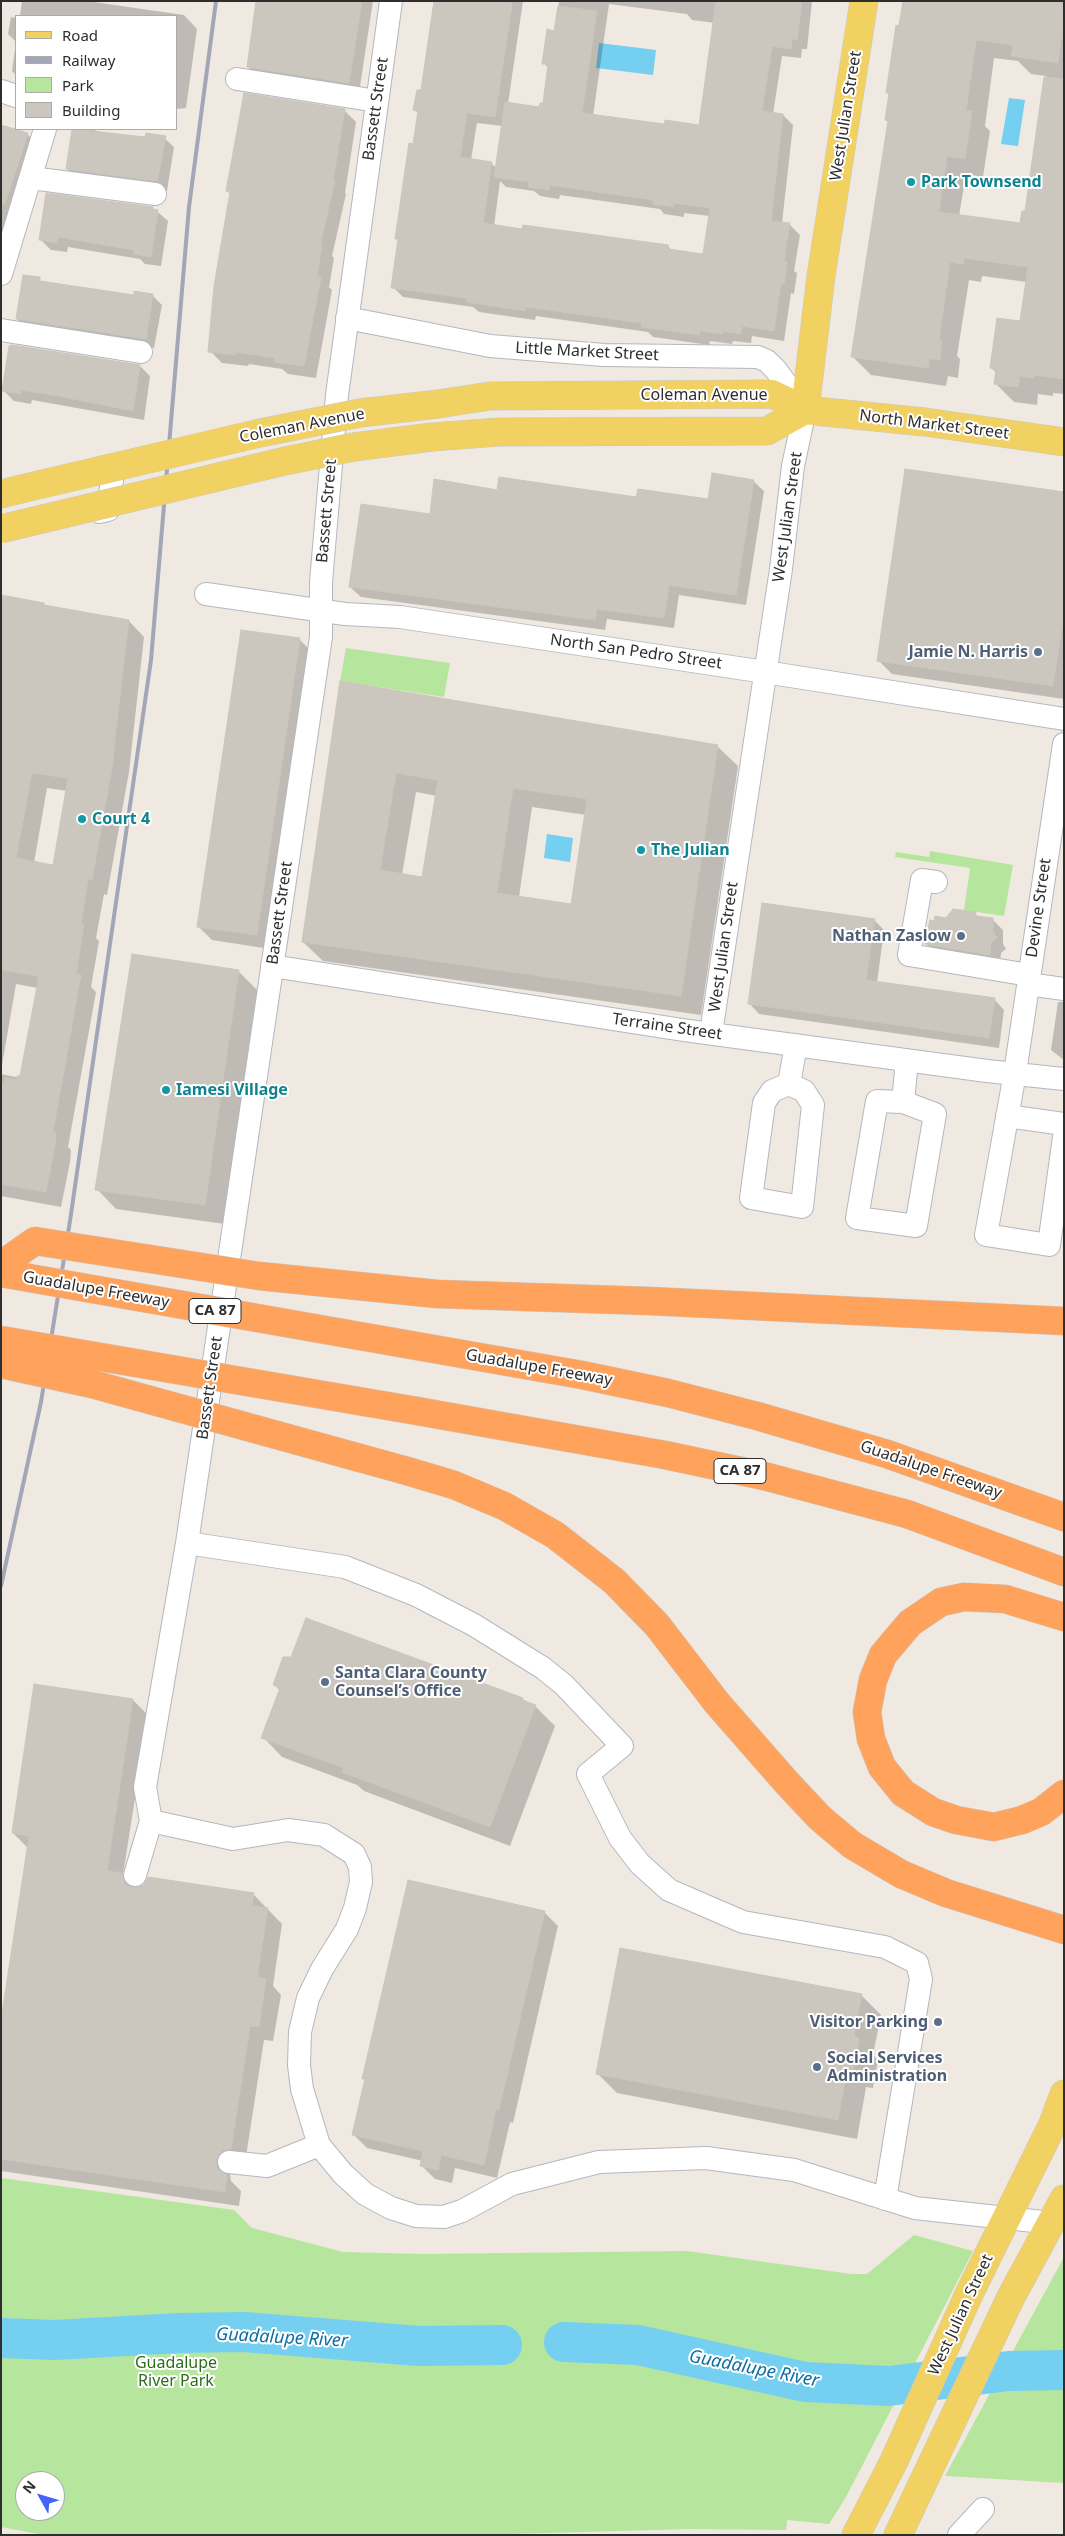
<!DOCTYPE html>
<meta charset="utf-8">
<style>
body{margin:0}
#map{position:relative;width:1065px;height:2536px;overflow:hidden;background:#efe9e1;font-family:"Noto Sans",sans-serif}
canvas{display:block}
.frame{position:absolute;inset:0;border:2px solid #2e2e2e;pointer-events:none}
.legend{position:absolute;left:15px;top:15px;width:162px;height:115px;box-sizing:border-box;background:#fff;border:1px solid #ababab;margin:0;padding:6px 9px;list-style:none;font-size:15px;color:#2e2e2e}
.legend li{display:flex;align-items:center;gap:10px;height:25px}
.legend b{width:25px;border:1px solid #ababab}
.north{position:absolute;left:15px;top:2471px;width:50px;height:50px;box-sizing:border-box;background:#fff;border:1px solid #ababab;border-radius:50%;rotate:309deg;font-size:14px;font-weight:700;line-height:20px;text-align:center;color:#2e2e2e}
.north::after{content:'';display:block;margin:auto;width:18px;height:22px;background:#4264fb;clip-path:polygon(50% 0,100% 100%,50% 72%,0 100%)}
</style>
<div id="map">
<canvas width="1065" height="2536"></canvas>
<div class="frame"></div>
<ul class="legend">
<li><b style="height:6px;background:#f2d163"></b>Road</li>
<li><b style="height:6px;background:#a3a6b8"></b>Railway</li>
<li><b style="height:14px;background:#b6e59e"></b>Park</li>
<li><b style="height:14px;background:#cbc7bf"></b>Building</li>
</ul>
<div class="north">N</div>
</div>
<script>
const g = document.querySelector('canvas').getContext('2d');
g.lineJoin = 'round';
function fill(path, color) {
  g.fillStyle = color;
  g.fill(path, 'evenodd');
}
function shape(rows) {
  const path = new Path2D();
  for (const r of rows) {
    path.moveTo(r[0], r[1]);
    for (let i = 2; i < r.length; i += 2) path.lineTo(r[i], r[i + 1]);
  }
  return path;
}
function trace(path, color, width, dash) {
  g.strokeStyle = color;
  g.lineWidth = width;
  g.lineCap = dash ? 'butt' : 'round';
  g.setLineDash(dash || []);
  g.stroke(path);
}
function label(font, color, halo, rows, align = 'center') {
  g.font = font + ' "Noto Sans",sans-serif';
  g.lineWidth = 4;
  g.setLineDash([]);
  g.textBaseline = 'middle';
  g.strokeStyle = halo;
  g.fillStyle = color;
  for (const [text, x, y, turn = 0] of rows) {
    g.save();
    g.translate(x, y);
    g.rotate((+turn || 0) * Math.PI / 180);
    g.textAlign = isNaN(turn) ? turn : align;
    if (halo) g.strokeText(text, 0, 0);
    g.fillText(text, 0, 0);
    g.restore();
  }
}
const green = shape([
 [346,648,450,663,444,697,340,681],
 [930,851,1013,865,1004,916,964,910,970,868,895,857,896,852,929,857],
 [1,2178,234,2210,252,2228,343,2252,422,2254,687,2251,851,2274,867,2274,914,2235,973,2251,846,2497,829,2524,787,2520,786,2530,690,2529,475,2535,44,2535,1,2527],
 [25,2481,55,2481,55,2511,25,2511],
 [1064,2257,1064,2483,945,2476]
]);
const water = shape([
 [599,43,656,50,653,75,596,68],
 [1009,98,1025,100,1018,146,1001,144],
 [547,834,573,838,570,862,544,858]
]);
const shadow = shape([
 [22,1,87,1,184,15,197,29,186,108,176,109,176,16,20,16],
 [258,1,373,1,359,93,259,77,248,67],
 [435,1,523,1,508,104,541,108,544,105,549,69,544,63,555,32,559,1,812,1,807,49,802,49,801,58,782,56,773,114,783,115,793,125,782,223,789,224,800,235,794,271,797,273,794,294,791,293,784,341,752,336,751,343,733,341,732,344,710,341,709,345,653,337,648,332,536,316,535,320,479,312,473,307,403,297,393,287,399,241,396,238,414,146,419,114,415,110,422,91],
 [609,4,687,14,692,20,715,23,700,126,665,126,593,116],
 [477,123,502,126,496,168,491,163,471,160],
 [500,181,506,187,534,191,540,196,559,199,560,195,660,209,664,214,684,217,684,213,710,216,704,255,672,251,668,246,494,226],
 [903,1,1064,1,1064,394,1053,393,1053,396,1038,394,1037,405,1014,402,995,383,997,373,991,368,1021,323,1027,282,982,276,981,282,969,280,957,356,960,359,958,378,948,376,946,386,871,375,852,356,889,122,886,120,890,95,888,92],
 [994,58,1018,61,1031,74,1046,76,1026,212,1021,224,959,216,966,174,983,177,990,131,985,126],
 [11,17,16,18,16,42,8,34],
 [16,42,16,75,12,71],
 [344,110,356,122,345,193,346,194,332,256,334,258,329,287,332,290,316,378,288,374,282,369,249,364,248,366,222,363,210,351,231,195,227,191],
 [1,126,27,134,37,144,1,249],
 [73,129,93,129,96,131,146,138,163,137,174,147,167,191,78,179,67,169],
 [153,208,168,221,161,266,145,264,140,259,68,247,67,252,51,250,41,240],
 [152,295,162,305,154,348,27,329,17,319],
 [140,366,150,376,144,420,32,400,31,404,14,401,4,391],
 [753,481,764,491,746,605,679,595,674,628,607,619,605,630,361,597,350,587,431,515,498,492,709,500],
 [1064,494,1064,699,892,674,878,660],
 [1,596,44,604,47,607,129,621,144,637,129,772,107,895,104,894,96,938,99,941,91,987,96,992,68,1147,71,1150,70,1162,61,1207,1,1196,1,1074,21,1078,38,988,16,984,1,1071],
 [47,788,68,791,54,866,34,863],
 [299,639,313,653,270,949,212,940,199,927],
 [341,683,718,747,738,766,701,1015,323,961,303,942],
 [416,792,437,796,423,879,402,875],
 [532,807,586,815,572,905,519,897],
 [975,914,979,917,992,919,1003,930,1003,944,1006,949,1001,953,1000,964,937,954,926,944,947,919],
 [874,920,884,930,877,983,994,999,1004,1010,999,1048,759,1014,749,1003],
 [238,971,258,991,225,1224,116,1209,97,1189],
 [1058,1002,1064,1002,1064,1060,1051,1050],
 [35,1685,133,1700,148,1715,123,1875,136,1888,253,1894,282,1924,273,1986,281,1995,273,2041,264,2040,245,2163,238,2165,230,2175,231,2181,241,2191,239,2206,1,2171,1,2028,28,1848,13,1833],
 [275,1685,522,1699,535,1706,555,1726,510,1846,364,1791,357,1785,282,1757,263,1737,280,1691],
 [544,1912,558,1926,513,2123,510,2122,497,2178,455,2168,452,2183,435,2179,422,2166,423,2161,367,2148,353,2134,366,2080,363,2078],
 [861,1995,881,2015,873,2055,878,2060,873,2088,866,2087,857,2139,617,2093,597,2073]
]);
const river = shape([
 [1,2338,55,2340,179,2333,244,2332,419,2346,502,2345],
 [564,2342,638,2345,805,2382,889,2386,1009,2371,1064,2370]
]);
const building = shape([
 [256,1,362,1,349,83,247,67,256,1],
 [434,1,510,1,512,5,495,117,467,113,460,157,492,162,483,223,522,229,523,225,668,245,668,249,703,254,710,208,674,203,674,207,653,204,653,200,550,185,549,190,528,187,529,182,494,177,505,102,539,107,540,103,543,103,548,64,542,64,547,29,554,31,558,6,597,11,582,113,664,124,665,120,699,125,716,1,802,1,797,40,792,39,791,49,772,46,762,111,783,114,771,221,790,223,784,261,787,262,784,284,781,284,774,331,742,326,741,334,723,331,722,334,700,331,699,335,641,327,642,323,526,307,525,311,467,302,467,298,391,288,398,239,395,239,409,143,413,144,418,111,413,110,417,90,421,90,434,1],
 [903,1,1064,1,1064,39,1061,39,1058,63,1011,56,1013,45,976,40,966,110,972,111,965,159,947,156,939,212,1020,223,1022,211,1025,211,1044,77,1064,79,1064,379,1035,375,1034,378,1020,376,1018,387,994,384,996,369,990,368,997,318,1020,321,1028,267,964,258,963,264,950,262,939,339,942,340,940,360,929,358,928,368,851,357,888,121,885,120,889,93,886,93,896,25,899,26,903,1],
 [244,93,345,109,333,181,335,181,320,245,322,245,317,277,321,277,304,366,274,362,275,358,237,352,236,355,208,352,214,286,230,192,226,191,244,93],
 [1,125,28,133,5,204,1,204,1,125],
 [72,129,145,137,146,133,166,136,157,181,66,169,72,129],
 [46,193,153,207,153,209,158,210,151,257,133,254,134,250,58,237,57,243,39,240,46,193],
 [23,275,40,277,40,281,134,295,134,291,153,294,146,339,16,319,23,275],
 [12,345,140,365,133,411,59,396,21,390,21,394,2,391,9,346,12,345],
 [905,469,1064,492,1064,614,1053,686,877,661,905,469],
 [712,473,754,480,736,595,669,585,664,618,597,609,595,620,349,587,361,504,430,514,434,479,497,490,499,477,636,497,638,489,708,499,712,473],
 [1,595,44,603,44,605,129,620,113,755,114,756,92,880,88,879,81,924,84,924,76,974,81,975,53,1132,56,1133,55,1145,46,1192,1,1184,1,1083,4,1083,5,1078,17,1080,17,1076,20,1076,39,976,1,970,1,595],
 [32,773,68,778,53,865,16,858,32,773],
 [241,630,300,638,257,935,197,927,241,630],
 [340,681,718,745,681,996,302,942,340,681],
 [396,773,438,780,422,877,380,870,396,773],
 [513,788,587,799,571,904,497,893,513,788],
 [762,903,875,919,866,980,995,998,989,1038,748,1004,762,903],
 [953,909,976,912,975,916,993,918,993,932,997,938,991,942,990,955,925,944,930,920,934,921,935,916,946,918,953,909],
 [132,954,239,970,205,1205,95,1190,132,954],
 [306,1618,523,1698,522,1700,536,1705,490,1827,342,1772,344,1768,261,1738,280,1688,273,1685,283,1657,291,1657,306,1618],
 [34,1684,133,1699,107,1871,122,1873,125,1884,132,1888,144,1885,148,1877,254,1893,252,1906,268,1908,257,1977,266,1979,259,2027,250,2026,231,2149,223,2150,216,2160,217,2168,227,2175,225,2192,1,2159,1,2020,29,1836,12,1833,34,1684],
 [408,1880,545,1911,499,2110,496,2109,484,2165,441,2155,438,2170,420,2166,423,2151,352,2135,365,2079,362,2079,408,1880],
 [620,1948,862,1994,854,2035,859,2039,853,2069,847,2068,838,2120,596,2074,620,1948]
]);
const minor = shape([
 [237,79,377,101],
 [1,91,16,96],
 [31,178,155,194],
 [1,274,45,129],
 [347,318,490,346,604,355,758,357,767,361,776,370,805,410,793,466,781,569,711,1033],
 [1,330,141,352],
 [99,512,108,510,114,465,101,468],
 [206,594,345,614,400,617,765,672,1064,719],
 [1064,744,1015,1073,986,1235,1049,1245,1064,1137],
 [936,882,922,880,909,955,1029,975],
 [272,966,683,1030,987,1071,1064,1079],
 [1028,984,1064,989],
 [789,1084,804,1091,813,1105,802,1207,751,1198,764,1103,772,1091,789,1084,796,1045],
 [903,1102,935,1114,916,1226,857,1218,877,1101,903,1102,907,1060],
 [1007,1116,1064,1124],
 [187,1543,345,1567,416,1595,474,1625,543,1668,564,1685,622,1746,588,1774,620,1838,640,1864,669,1890,743,1922,885,1947,917,1963,921,1979,885,2199],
 [151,1821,145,1787,187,1543,321,637,321,582,337,395,391,1],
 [135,1875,151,1821,233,1839,288,1830,324,1835,354,1854,360,1867,361,1882,355,1908,347,1929,322,1969,308,1998,300,2032,299,2065,302,2089,319,2145,267,2166,229,2162],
 [319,2145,343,2174,365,2194,391,2208,416,2216,444,2217,462,2211,512,2184,599,2162,706,2158,794,2170,915,2208,1052,2223],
 [959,2535,983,2509]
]);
const major = shape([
 [438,404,490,396,772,394,805,410,925,422,1064,442],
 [805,410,821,276,864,1],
 [432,437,499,432,767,431,805,410],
 [1,494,38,485],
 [856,2535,894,2461,969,2294,1052,2126,1064,2094],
 [898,2535,1011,2297,1064,2199]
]);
const highway = shape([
 [437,1294,649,1301,1064,1321],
 [428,1348,582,1375,668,1393,757,1416,887,1454,1064,1517],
 [417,1411,665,1455,764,1476,907,1514,1064,1572],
 [407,1471,454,1485,504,1506,555,1535,614,1581,657,1625,717,1703,788,1784,820,1818,852,1845,901,1874,946,1893,1064,1930],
 [1064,1617,1005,1599,964,1597,941,1602,910,1623,883,1655,873,1680,867,1712,871,1739,882,1767,903,1793,933,1812,956,1820,994,1827,1022,1820,1041,1812,1064,1794]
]);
const rail = shape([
 [1,1586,41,1402,70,1221,151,660,189,207,216,1]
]);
const majorBridge = shape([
 [38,485,260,433,360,413,438,404],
 [1,529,285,461,354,447,432,437]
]);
const highwayBridge = shape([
 [1,1265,35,1241,259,1276,437,1294],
 [1,1273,428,1348],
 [1,1340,417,1411],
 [1,1364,92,1384,407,1471]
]);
const markers = [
 [911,182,5,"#0f9aa8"],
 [1038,652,5,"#5c6f8a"],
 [82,819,5,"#0f9aa8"],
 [641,850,5,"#0f9aa8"],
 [961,936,5,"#5c6f8a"],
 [166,1090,5,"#0f9aa8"],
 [325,1682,5,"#5c6f8a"],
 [938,2022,5,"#5c6f8a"],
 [817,2067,5,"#5c6f8a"]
];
const shields = [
 [215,1311,52],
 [740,1471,52]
];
const shieldNames = [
 ["CA 87",215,1311],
 ["CA 87",740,1471]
];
const streetNames = [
 ["Bassett Street",376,109,-82],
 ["West Julian Street",846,116,-81],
 ["Little Market Street",587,352,3],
 ["Coleman Avenue",704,395],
 ["North Market Street",934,425,7],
 ["Coleman Avenue",302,426,-11],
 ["Bassett Street",327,511,-85],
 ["West Julian Street",788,517,-82],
 ["North San Pedro Street",636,652,8],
 ["Devine Street",1039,908,-82],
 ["Bassett Street",280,913,-82],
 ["West Julian Street",724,947,-82],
 ["Terraine Street",667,1027,8],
 ["Guadalupe Freeway",96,1290,10],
 ["Guadalupe Freeway",539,1368,10],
 ["Bassett Street",210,1388,-82],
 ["Guadalupe Freeway",931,1470,19],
 ["West Julian Street",961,2315,-65]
];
const cultureNames = [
 ["Park Townsend",921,182],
 ["Court 4",92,819],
 ["The Julian",651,850],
 ["Iamesi Village",176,1090]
];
const serviceNames = [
 ["Jamie N. Harris",1028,652],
 ["Nathan Zaslow",951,936],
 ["Santa Clara County",335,1673,"left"],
 ["Counsel’s Office",335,1691,"left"],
 ["Visitor Parking",928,2022],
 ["Social Services",827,2058,"left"],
 ["Administration",827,2076,"left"]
];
const parkNames = [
 ["Guadalupe",176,2363],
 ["River Park",176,2381]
];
const waterNames = [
 ["Guadalupe River",282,2338,3],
 ["Guadalupe River",754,2369,11]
];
fill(green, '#b6e59e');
fill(water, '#75cff0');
fill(shadow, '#0003');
trace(river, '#75cff0', 40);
fill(building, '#cbc7bf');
trace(building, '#cbc5ba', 1);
trace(minor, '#b4b7c1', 24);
trace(major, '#c9c9c9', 29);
trace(highway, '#c9c9c9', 29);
trace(minor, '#fff', 22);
trace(major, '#f2d163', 28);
trace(highway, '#ffa35c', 28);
trace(rail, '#a3a6b8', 4);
trace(majorBridge, '#c9c9c9', 29, []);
trace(highwayBridge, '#c9c9c9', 29, []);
trace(majorBridge, '#f2d163', 28);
trace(highwayBridge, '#ffa35c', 28);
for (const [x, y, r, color] of markers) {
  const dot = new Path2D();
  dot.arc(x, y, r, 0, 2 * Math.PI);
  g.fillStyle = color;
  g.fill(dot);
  trace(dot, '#fff', 2);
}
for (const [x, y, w] of shields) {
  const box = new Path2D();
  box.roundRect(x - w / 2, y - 12.5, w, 25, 4);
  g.fillStyle = '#fff';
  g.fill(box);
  trace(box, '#2e2e2e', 1);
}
label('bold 15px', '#2e2e2e', null, shieldNames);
label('16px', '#2e2e2e', '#fff', streetNames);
label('bold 16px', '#0d838f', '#fff', cultureNames, 'left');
label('bold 16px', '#4e5e75', '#fff', serviceNames, 'right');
label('16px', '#2c6e1b', '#fff', parkNames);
label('italic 18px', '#0d6fa3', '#fff', waterNames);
</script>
